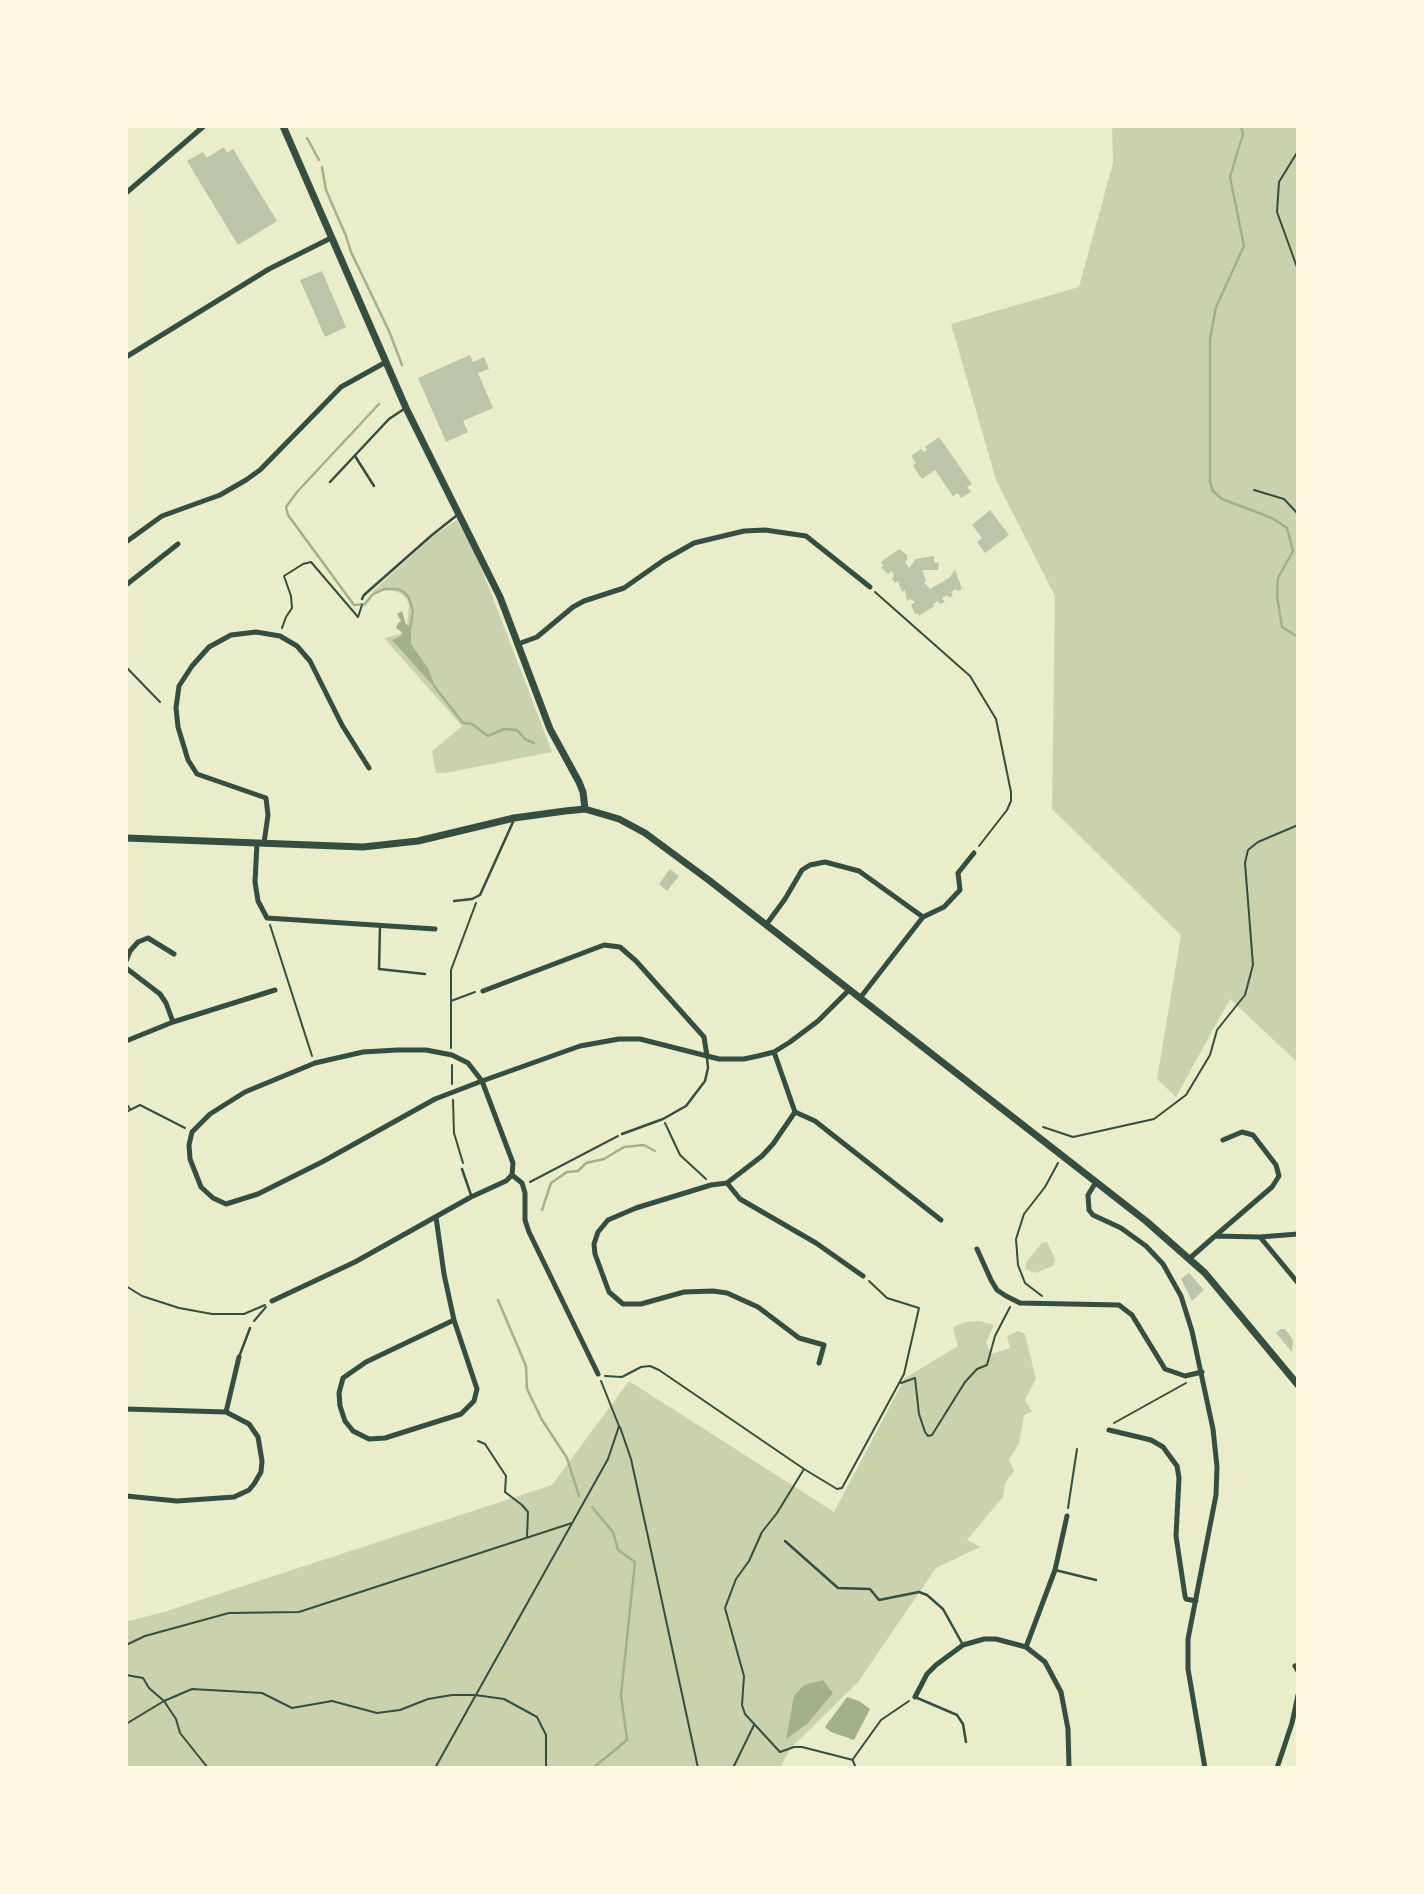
<!DOCTYPE html>
<style>
body{margin:0}
#map{position:relative;width:1424px;height:1894px;overflow:hidden;background:#e9edc9;font-family:Lato,sans-serif}
canvas{display:block}
.frame{position:absolute;inset:0;border:128px solid #fefae0;pointer-events:none}
</style>
<div id="map">
<canvas width="1424" height="1894"></canvas>
<div class="frame"></div>
</div>
<script>
const g = document.querySelector('canvas').getContext('2d');
g.lineJoin = 'round';
function fill(path, color) {
  g.fillStyle = color;
  g.fill(path, 'evenodd');
}
function shape(rows) {
  const path = new Path2D();
  for (const r of rows) {
    path.moveTo(r[0], r[1]);
    for (let i = 2; i < r.length; i += 2) path.lineTo(r[i], r[i + 1]);
  }
  return path;
}
function trace(path, color, width, dash) {
  g.strokeStyle = color;
  g.lineWidth = width;
  g.lineCap = dash ? 'butt' : 'round';
  g.setLineDash(dash || []);
  g.stroke(path);
}
const green = shape([
 [1112,126,1298,126,1298,1063,1230,999,1176,1097,1157,1079,1181,935,1052,809,1055,596,996,480,951,324,1079,287,1113,163],
 [457,520,478,559,552,752,445,773,436,773,432,751,462,726,384,638,400,634,407,625,409,605,406,598,400,593,391,590,371,593,433,536],
 [1047,1242,1055,1259,1053,1266,1035,1273,1025,1269,1027,1261,1042,1243],
 [979,1321,994,1325,986,1342,991,1354,1010,1348,1007,1336,1018,1331,1025,1334,1036,1379,1025,1400,1032,1412,1024,1415,1019,1444,1009,1459,1014,1471,1005,1483,1003,1497,967,1540,980,1547,936,1568,858,1682,790,1749,780,1768,126,1768,126,1622,167,1611,552,1485,629,1381,834,1512,905,1378,958,1346,953,1327,966,1322]
]);
const water = shape([
 [402,611,406,624,411,627,411,644,428,668,436,689,392,640,399,637,403,633,396,628,398,623,401,621,397,614],
 [823,1680,833,1693,808,1723,786,1739,794,1696,804,1685],
 [847,1697,859,1701,870,1709,854,1740,831,1732,825,1727]
]);
const stream = shape([
 [1241,126,1243,134,1230,177,1244,246,1216,307,1210,339,1210,482,1213,491,1222,499,1272,518,1287,528,1293,551,1278,578,1277,596,1282,627,1298,637],
 [307,138,319,160],
 [322,167,326,190,346,236,351,252,389,331,402,365],
 [379,404,297,492,286,507,288,515,354,605,365,604,372,595,384,589,398,589,404,592,409,598,413,611,410,629],
 [434,686,463,723,472,724,488,736,504,729,517,730,525,739,534,743],
 [542,1210,551,1183,567,1172,578,1171,586,1163,604,1159,624,1147,644,1145,655,1151],
 [498,1300,526,1366,527,1389,542,1420,567,1458,579,1496],
 [592,1507,613,1532,618,1550,635,1562,621,1695,627,1740,593,1768]
]);
const building = shape([
 [224,147,227,153,233,149,277,221,238,245,187,161,203,152,207,158],
 [322,271,346,327,325,337,300,280],
 [470,355,473,362,484,357,489,369,478,373,493,408,463,421,468,432,446,442,418,378],
 [939,437,972,484,967,487,971,492,961,498,958,493,953,496,935,470,922,479,913,466,916,463,911,456,921,449,924,452,927,450,925,447],
 [990,510,1009,535,985,553,977,542,982,538,972,525],
 [899,549,907,555,907,560,905,562,909,568,916,559,934,556,934,562,939,563,938,570,922,570,926,581,924,582,930,589,949,578,955,570,962,589,958,591,956,589,951,592,953,595,950,598,947,595,942,598,945,602,940,604,938,601,933,604,934,606,919,616,917,613,915,614,911,605,915,602,910,599,907,601,905,590,902,592,898,581,895,583,892,579,894,576,892,571,888,574,881,567,883,566,881,562],
 [670,869,679,876,667,891,659,884],
 [1189,1273,1204,1290,1192,1301,1181,1279],
 [1281,1329,1285,1329,1293,1340,1292,1352,1276,1333]
]);
const path = shape([
 [1298,151,1279,182,1277,212,1298,270],
 [1254,490,1284,499,1298,514],
 [875,592,970,676,996,719,1011,792,1011,801,1007,810,979,846],
 [282,628,286,617,292,608,291,596,284,576,303,564,311,562,358,617,362,605],
 [126,667,160,702],
 [270,925,312,1056],
 [451,1001,475,992],
 [451,1048,451,970,476,903],
 [452,1065,452,1084],
 [453,1100,454,1133,463,1163],
 [126,1103,130,1109],
 [126,1112,140,1105,185,1128],
 [665,1123,680,1155,706,1179],
 [1043,1127,1073,1137,1154,1119,1186,1095,1210,1055,1217,1030,1245,995,1253,965,1245,863,1248,850,1258,842,1298,825],
 [530,1182,618,1136],
 [126,1286,142,1296,179,1308,212,1314,244,1314,265,1305],
 [1042,1296,1025,1283,1018,1265,1016,1239,1024,1214,1045,1187,1058,1163],
 [254,1321,266,1307],
 [605,1376,622,1377,641,1367,650,1366,659,1370,804,1469,837,1489,842,1488,904,1374,919,1308,887,1298,869,1281],
 [901,1383,915,1378,919,1414,925,1432,928,1436,932,1435,965,1382,977,1369,987,1365,995,1336,1010,1307],
 [1114,1423,1186,1383],
 [620,1427,631,1459,647,1532,698,1768],
 [478,1441,485,1444,506,1476,505,1492,522,1505,528,1512,527,1537],
 [804,1469,777,1513,762,1532,749,1561,736,1579,725,1608,744,1676,742,1705,745,1714,780,1752,794,1747,802,1747,853,1760],
 [1068,1508,1077,1449],
 [126,1645,145,1636,229,1613,299,1612,572,1523],
 [126,1675,143,1678,149,1688,164,1701,176,1719,180,1733,208,1768],
 [126,1724,164,1701,192,1689,262,1693,292,1708,332,1701,377,1713,400,1710,428,1699,452,1695,475,1695,504,1699,537,1717,546,1735,546,1768],
 [853,1759,881,1720,909,1701],
 [853,1761,856,1768],
 [435,1768,608,1459,619,1426,601,1381],
 [733,1768,754,1725]
]);
const service = shape([
 [355,456,374,486],
 [330,482,389,419,404,409],
 [362,599,364,595,432,535,456,516],
 [454,901,472,899,480,895,513,822],
 [380,926,379,969,425,974],
 [622,1134,663,1119,686,1106,705,1081,708,1068,707,1058],
 [462,1169,471,1195],
 [239,1357,250,1328],
 [785,1541,838,1588,870,1589,879,1600,919,1592,927,1595,943,1609,963,1645],
 [1055,1570,1096,1580],
 [915,1697,957,1715,963,1724,966,1742]
]);
const minor = shape([
 [126,193,204,126],
 [126,357,269,269,331,238],
 [126,542,162,516,220,495,246,480,260,470,341,387,386,362],
 [126,585,178,544],
 [518,644,537,637,573,607,584,601,624,588,664,560,694,543,744,531,765,530,806,536,870,587],
 [257,843,255,882,258,901,267,918,435,929],
 [264,843,268,815,266,798,197,774,188,760,178,727,176,708,179,686,192,666,209,647,231,635,256,632,280,636,297,646,310,661,342,725,369,768],
 [766,925,785,899,802,870,810,865,825,862,859,871,923,917],
 [126,961,130,951,138,942,148,938,174,954],
 [126,968,160,994,166,1003,173,1022],
 [483,991,604,945,620,947,636,961,704,1037,707,1056],
 [860,998,923,917,944,907,960,890,958,873,974,853],
 [126,1041,173,1022,275,990],
 [397,1050,426,1050,452,1055,468,1063,482,1081,435,1099,322,1162,258,1194,226,1204,213,1198,201,1187,190,1159,189,1145,192,1132,210,1114,245,1092,315,1063,363,1052,397,1050],
 [774,1052,795,1112,773,1144,762,1156,727,1183,711,1185,636,1208,608,1220,598,1232,594,1244,595,1254,609,1292,623,1304,641,1304,684,1292,713,1291,727,1293,758,1307,799,1338,824,1345,819,1363],
 [795,1112,815,1121,941,1220],
 [512,1175,522,1183,525,1193,525,1220,529,1232,598,1374],
 [1096,1182,1088,1195,1089,1210,1093,1215,1121,1228,1146,1246,1163,1264,1181,1296,1192,1331,1213,1429,1217,1467,1216,1495,1188,1639,1188,1669,1205,1768],
 [727,1183,740,1199,816,1243,863,1276],
 [436,1217,444,1274,454,1320,477,1389,474,1401,461,1414,385,1438,369,1439,353,1431,345,1421,340,1406,339,1393,343,1378,366,1362,454,1320],
 [1215,1236,1272,1187,1279,1176,1276,1165,1253,1135,1242,1132,1223,1140],
 [1260,1237,1298,1234],
 [977,1249,991,1280,997,1290,1006,1296,1020,1303,1119,1305,1132,1315,1165,1369,1185,1376,1202,1372],
 [1190,1258,1215,1236,1260,1237,1298,1283],
 [272,1301,355,1262,471,1197,506,1181,512,1175,513,1163,482,1081,580,1046,619,1039,640,1039,719,1059,744,1059,758,1056,774,1052,790,1042,818,1021,849,990],
 [126,1409,226,1412,249,1424,258,1437,262,1461,261,1472,254,1484,249,1490,234,1497,177,1501,126,1496],
 [226,1412,239,1357],
 [1109,1430,1151,1440,1163,1447,1177,1466,1179,1478,1176,1536,1185,1596,1186,1599,1196,1601],
 [1026,1647,1055,1570,1067,1516],
 [1295,1666,1298,1671],
 [915,1697,927,1674,936,1665,963,1645,984,1639,996,1639,1026,1647,1045,1662,1061,1692,1068,1729,1069,1768],
 [1277,1768,1292,1723,1298,1695]
]);
const secondary = shape([
 [283,126,406,408,500,597,550,729,579,782,583,792,585,809],
 [126,838,363,847,418,841,514,818,565,811,585,809,619,819,645,833,710,881,1146,1221,1205,1273,1298,1385]
]);
fill(green, '#cad2ad');
fill(water, '#a3b18a');
trace(stream, '#a3b18a', 2.5);
fill(building, '#bcc5a7');
trace(path, '#344e41', 2);
trace(service, '#344e41', 2.5);
trace(minor, '#344e41', 5);
trace(secondary, '#344e41', 7);
</script>
